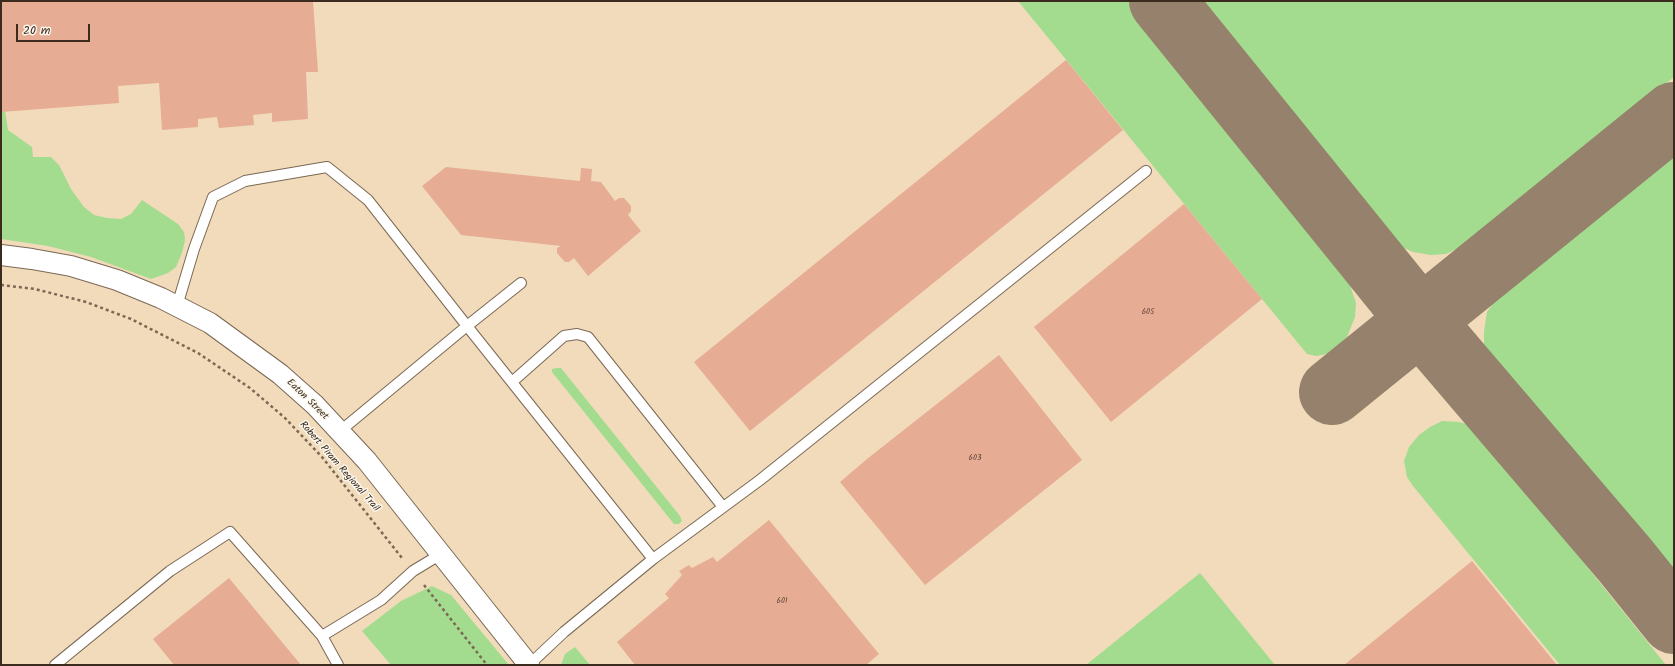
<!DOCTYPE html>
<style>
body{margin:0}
#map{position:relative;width:1675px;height:666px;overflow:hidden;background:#f1dbba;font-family:Kalam,sans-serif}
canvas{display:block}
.frame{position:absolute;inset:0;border:2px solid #3b2a1e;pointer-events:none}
.scale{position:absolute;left:16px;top:24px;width:74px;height:18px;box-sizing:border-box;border:2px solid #3b2a1e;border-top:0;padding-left:5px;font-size:12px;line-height:14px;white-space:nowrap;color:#3b2a1e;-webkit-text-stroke:3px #fbf7ec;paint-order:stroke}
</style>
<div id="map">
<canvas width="1675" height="666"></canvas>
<div class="frame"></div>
<div class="scale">20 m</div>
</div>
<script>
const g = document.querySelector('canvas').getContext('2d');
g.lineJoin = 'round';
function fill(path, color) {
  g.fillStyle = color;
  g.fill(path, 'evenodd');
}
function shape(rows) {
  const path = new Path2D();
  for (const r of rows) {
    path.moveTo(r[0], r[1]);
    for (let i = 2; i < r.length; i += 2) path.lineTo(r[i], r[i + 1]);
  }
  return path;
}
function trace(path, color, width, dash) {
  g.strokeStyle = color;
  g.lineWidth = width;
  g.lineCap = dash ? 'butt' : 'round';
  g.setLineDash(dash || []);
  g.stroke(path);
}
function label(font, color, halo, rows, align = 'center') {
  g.font = font + ' Kalam,sans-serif';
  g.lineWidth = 3;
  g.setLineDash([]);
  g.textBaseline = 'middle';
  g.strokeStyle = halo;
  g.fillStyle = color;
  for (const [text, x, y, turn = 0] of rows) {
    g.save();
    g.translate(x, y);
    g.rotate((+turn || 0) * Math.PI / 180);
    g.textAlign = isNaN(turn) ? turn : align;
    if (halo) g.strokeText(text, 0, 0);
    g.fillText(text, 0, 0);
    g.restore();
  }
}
const green = shape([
 [1018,1,1129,1,1345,270,1356,303,1355,317,1347,337,1332,353,1316,356,1307,354],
 [1199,1,1674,1,1674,77,1465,245,1446,254,1431,255,1413,252,1402,247,1390,238],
 [5,111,8,130,32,147,33,157,51,157,59,165,71,189,84,207,94,215,107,218,121,219,131,214,142,200,178,224,184,232,185,240,182,253,176,267,168,273,151,279,91,257,48,246,1,239,1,112],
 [1674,150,1674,586,1490,360,1484,346,1484,332,1487,312,1499,294],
 [557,368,561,368,680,516,682,521,679,524,674,524,552,372,552,369],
 [1442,421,1459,422,1470,425,1483,437,1666,665,1560,665,1413,486,1407,477,1404,461,1409,447,1419,435,1430,427],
 [1200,573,1275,665,1086,665],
 [432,586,451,595,509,665,391,665,362,631,401,601],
 [575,647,590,665,561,665,565,654]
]);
const taxiway = shape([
 [1162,1,1420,320,1625,560,1674,621],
 [1332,392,1674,115]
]);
const building = shape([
 [1,1,313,1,318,72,306,72,308,119,272,122,272,113,253,115,254,125,219,128,217,117,198,119,198,127,162,130,159,83,118,86,119,103,1,112],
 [1066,60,1123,130,750,431,694,362],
 [446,167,580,181,581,168,592,169,591,181,601,182,615,201,619,198,624,198,631,206,631,211,628,215,641,231,588,276,574,258,569,262,565,262,557,253,557,248,561,246,461,235,422,186],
 [1184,204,1262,299,1111,422,1034,327],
 [999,355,1082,460,925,585,840,482,867,459],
 [769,520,879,654,866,665,635,665,617,642,669,598,665,594,682,575,679,571,689,565,692,568,713,557,717,562],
 [1472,561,1557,665,1344,665],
 [229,578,301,665,174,665,153,639]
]);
const path = shape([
 [1,285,35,289,86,302,131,319,198,353,250,388,285,418,322,457,402,558],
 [424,585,487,665]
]);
const lane = shape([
 [521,283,467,326,653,559,564,632,529,665],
 [177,306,194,249,213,197,245,181,327,167,368,200,467,326,339,432],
 [512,382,564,336,577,334,588,337,723,507],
 [653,559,760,480,1146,171],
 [322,636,381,600,413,571,441,554],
 [55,665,170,571,230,532,322,636,338,665]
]);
const street = shape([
 [1,255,32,259,71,266,117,280,161,298,210,323,280,374,315,405,367,461,529,665]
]);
const numberNames = [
 ["605",1148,313],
 ["603",975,459],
 ["601",782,602]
];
const streetNames = [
 ["Eaton Street",307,400,44],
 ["Robert Piram Regional Trail",339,467,49]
];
fill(green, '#a3dc8f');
trace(taxiway, '#96826c', 66);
fill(building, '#e7ac94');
trace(lane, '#7b6855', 12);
trace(street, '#7b6855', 22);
trace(path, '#7b6855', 2.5, [3, 3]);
trace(lane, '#fff', 10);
trace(street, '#fff', 20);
label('8px', '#664a3c', null, numberNames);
label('10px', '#3b2a1e', '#fbf7ec', streetNames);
</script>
